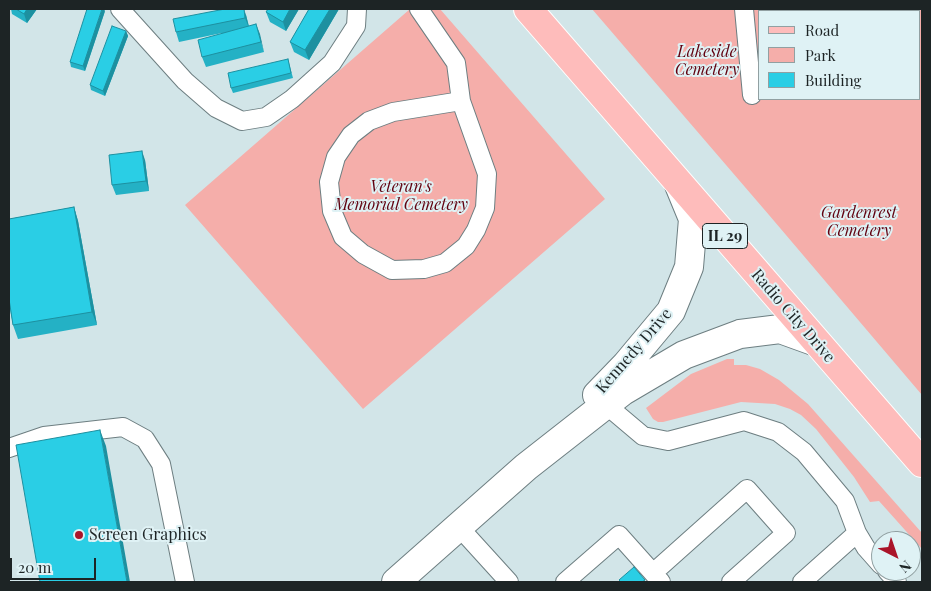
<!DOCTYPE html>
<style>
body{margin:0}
#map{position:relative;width:931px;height:591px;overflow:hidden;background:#d2e5e8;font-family:"Playfair Display",serif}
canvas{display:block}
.frame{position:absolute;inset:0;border:10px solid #1d2425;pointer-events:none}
.legend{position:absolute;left:758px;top:10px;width:162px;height:90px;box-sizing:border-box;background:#dff2f5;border:1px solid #91a0a2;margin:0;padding:6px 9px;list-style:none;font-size:15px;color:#1d2425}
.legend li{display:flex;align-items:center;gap:10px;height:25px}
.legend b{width:25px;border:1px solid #91a0a2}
.north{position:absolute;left:871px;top:531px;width:50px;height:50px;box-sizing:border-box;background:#dff2f5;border:1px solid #91a0a2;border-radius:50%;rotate:139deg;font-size:14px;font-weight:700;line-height:20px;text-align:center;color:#1d2425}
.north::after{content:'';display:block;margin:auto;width:18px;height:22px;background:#aa1429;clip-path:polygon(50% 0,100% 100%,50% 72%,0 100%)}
.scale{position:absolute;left:10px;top:558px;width:86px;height:22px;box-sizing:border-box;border:2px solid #1d2425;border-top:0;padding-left:6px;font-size:15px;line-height:18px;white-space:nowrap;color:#1d2425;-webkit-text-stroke:4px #dff2f5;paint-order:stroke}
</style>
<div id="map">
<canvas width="931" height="591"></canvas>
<div class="frame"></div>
<ul class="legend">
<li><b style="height:6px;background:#febcbb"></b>Road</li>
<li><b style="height:14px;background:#f5aeaa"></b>Park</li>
<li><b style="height:14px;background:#2acee5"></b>Building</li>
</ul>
<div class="north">N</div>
<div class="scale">20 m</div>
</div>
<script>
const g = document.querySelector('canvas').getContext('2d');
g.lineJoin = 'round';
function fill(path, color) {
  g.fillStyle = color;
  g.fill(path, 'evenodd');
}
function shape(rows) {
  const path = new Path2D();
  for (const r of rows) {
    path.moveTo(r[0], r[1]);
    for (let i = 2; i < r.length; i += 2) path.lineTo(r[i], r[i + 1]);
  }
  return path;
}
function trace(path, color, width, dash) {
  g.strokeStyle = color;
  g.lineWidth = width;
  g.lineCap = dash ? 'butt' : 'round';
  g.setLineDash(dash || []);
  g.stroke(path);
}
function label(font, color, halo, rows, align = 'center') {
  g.font = font + ' "Playfair Display",serif';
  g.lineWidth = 4;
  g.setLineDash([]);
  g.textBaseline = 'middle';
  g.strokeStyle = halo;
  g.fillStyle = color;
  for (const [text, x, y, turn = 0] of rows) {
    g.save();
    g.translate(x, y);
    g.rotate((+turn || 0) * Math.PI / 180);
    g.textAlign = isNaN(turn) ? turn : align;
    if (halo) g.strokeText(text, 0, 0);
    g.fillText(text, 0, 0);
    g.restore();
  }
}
const green = shape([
 [410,9,440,9,605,199,363,409,185,205],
 [592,9,922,9,922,395,769,215],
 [760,11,920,11,920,99,760,99],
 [727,359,734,359,734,365,746,365,760,369,779,380,808,404,922,533,922,549,879,501,870,502,854,477,816,429,801,415,790,409,775,404,741,402,663,422,658,422,653,419,646,408,691,374]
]);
const lane = shape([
 [120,9,185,81,216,108,242,121,266,117,292,99,332,63,356,26,357,9],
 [419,9,456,63,461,101,487,174,485,208,476,230,466,246,445,263,424,269,392,270,363,254,343,237,332,211,329,182,336,157,351,135,369,121,393,112,461,101],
 [744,9,752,95],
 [598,398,643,436,668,441,744,421,778,432,804,452,845,501,857,533,866,548,881,565],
 [9,448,44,436,123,427,145,439,161,464,185,582],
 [459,527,509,582],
 [887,571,897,582],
 [653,573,747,489,786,533,731,582],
 [565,582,619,535,661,582],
 [802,582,857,533]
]);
const street = shape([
 [597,395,626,365,671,311,689,267,693,219,679,185],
 [396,582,526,467,623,391,684,355,740,334,780,329,816,342]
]);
const primary = shape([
 [528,9,922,463]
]);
const wall = shape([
 [11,9,37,9,27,23,12,14],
 [268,9,299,9,286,31,270,22,266,12],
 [309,9,339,9,309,60,294,52,290,42],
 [105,11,85,71,71,67,70,62],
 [246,15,249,26,256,24,264,52,206,67,202,57,222,33,179,42,176,32],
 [126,31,128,36,105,96,91,90,90,85],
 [288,59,293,78,233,93,231,88],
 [145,160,149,191,116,195,112,185],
 [74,207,78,221,97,325,18,339,13,325,10,309,9,309,9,219]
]);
const shadedWall = shape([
 [27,9,37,9,27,23,24,14],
 [102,9,104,9,105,11,85,71,83,66],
 [244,9,246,15,249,28,245,18],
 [290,9,299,9,286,31,283,22],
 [330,9,339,9,309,60,305,50],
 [256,24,260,34,264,52,261,42],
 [126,31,128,36,105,96,103,91],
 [142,151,145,160,149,191,146,181],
 [74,207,78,221,97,325,92,312],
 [100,430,106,446,130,582,127,582]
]);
const building = shape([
 [16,9,27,9,24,14,16,9],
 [87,9,102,9,83,66,70,62,87,9],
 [225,9,244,9,245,18,176,32,173,19,225,9],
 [268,9,290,9,283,22,266,12,268,9],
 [309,9,330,9,305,50,290,42,309,9],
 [256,24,261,42,202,57,198,40,256,24],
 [112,26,126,31,103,91,90,85,112,26],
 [288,59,291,73,231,88,228,73,288,59],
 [142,151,146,181,112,185,109,155,142,151],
 [74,207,92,312,13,325,9,299,9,219,74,207],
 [100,430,127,582,40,582,16,445,100,430],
 [634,567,645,580,642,582,621,582,619,580,634,567]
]);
const markers = [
 [79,535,5,"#aa1429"]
];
const shields = [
 [725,236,45]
];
const shieldNames = [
 ["IL 29",725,236]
];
const parkNames = [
 ["Lakeside",707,52],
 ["Cemetery",707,70],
 ["Veteran's",401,187],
 ["Memorial Cemetery",401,205],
 ["Gardenrest",859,213],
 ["Cemetery",859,231]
];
const streetNames = [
 ["Radio City Drive",793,316,49],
 ["Kennedy Drive",634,351,-49]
];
const poiNames = [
 ["Screen Graphics",89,535]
];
fill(green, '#f5aeaa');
trace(lane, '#6d7e81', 20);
trace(street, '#6d7e81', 30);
trace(primary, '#fff', 30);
trace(lane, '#fff', 18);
trace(street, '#fff', 28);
trace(primary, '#febcbb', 28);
fill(wall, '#24b1c5');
fill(shadedWall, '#1d90a0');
fill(building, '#2acee5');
trace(building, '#1d90a0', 1);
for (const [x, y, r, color] of markers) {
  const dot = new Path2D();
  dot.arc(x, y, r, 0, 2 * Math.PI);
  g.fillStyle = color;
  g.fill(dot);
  trace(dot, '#dff2f5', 2);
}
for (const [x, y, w] of shields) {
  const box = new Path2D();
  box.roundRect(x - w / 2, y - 12.5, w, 25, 4);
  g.fillStyle = '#dff2f5';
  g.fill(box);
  trace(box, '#1d2425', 1);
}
label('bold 15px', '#1d2425', null, shieldNames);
label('italic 16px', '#61000f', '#dff2f5', parkNames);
label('16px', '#1d2425', '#dff2f5', streetNames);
label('16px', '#1d2425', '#dff2f5', poiNames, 'left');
</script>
